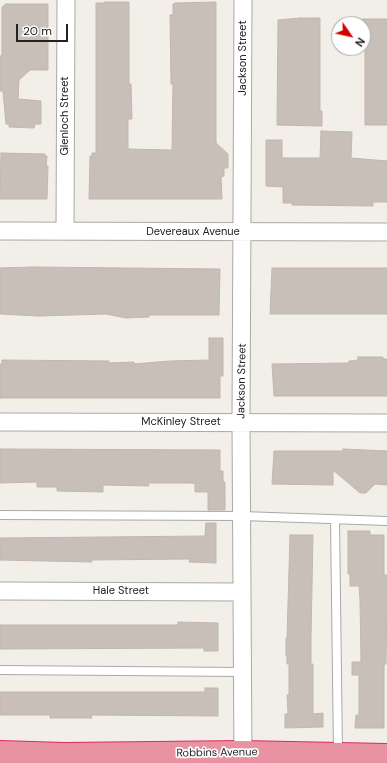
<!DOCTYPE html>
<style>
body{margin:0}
#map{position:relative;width:387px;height:763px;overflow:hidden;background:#f2efe9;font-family:"DM Sans",sans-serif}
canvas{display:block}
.north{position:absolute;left:331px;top:16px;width:40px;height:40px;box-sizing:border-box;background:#fff;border:1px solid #a7a7a7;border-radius:50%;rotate:124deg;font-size:11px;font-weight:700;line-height:16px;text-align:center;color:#222}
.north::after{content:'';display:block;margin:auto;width:14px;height:18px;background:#d40000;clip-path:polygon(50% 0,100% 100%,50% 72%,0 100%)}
.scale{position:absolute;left:16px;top:24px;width:52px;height:18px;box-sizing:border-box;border:2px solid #222;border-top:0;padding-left:5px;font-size:12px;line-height:14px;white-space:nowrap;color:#222;-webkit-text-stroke:3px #fff;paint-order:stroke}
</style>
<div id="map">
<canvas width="387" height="763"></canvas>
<div class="north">N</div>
<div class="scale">20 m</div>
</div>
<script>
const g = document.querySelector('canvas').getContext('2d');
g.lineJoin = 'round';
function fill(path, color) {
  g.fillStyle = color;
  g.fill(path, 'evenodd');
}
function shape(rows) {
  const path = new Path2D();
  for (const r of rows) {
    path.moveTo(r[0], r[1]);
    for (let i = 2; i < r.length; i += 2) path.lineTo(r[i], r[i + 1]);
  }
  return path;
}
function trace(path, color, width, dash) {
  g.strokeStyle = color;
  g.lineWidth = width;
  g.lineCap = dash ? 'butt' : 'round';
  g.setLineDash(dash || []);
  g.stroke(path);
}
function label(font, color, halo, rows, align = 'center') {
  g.font = font + ' "DM Sans",sans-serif';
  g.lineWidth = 3.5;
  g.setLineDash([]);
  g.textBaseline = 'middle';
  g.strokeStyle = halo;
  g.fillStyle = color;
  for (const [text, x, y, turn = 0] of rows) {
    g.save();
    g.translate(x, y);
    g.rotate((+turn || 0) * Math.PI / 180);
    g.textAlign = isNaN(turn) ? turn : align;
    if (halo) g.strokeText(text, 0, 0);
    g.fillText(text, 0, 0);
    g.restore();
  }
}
const building = shape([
 [105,2,129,2,129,84,131,84,132,119,128,119,128,149,172,150,173,84,171,84,170,15,173,15,173,4,175,3,216,2,216,143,228,154,228,168,224,168,224,176,221,177,222,199,89,199,90,156,92,156,92,153,96,153,96,3,105,3,105,2],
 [6,4,48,4,48,70,30,70,19,80,18,99,41,101,41,124,35,124,34,128,9,127,9,124,6,124,3,91,0,91,0,56,2,56,2,7,6,4],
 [300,18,320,18,320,111,322,111,322,126,277,125,278,20,300,18],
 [363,19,387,19,387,125,365,125,365,45,363,45,363,19],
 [321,131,352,132,351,158,387,161,387,202,373,202,373,206,292,205,292,203,283,203,283,187,266,186,266,140,282,140,282,158,320,158,321,131],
 [1,153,45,154,45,156,47,156,46,166,48,166,47,199,0,199,1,153],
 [32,267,220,269,219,315,149,315,149,317,126,318,106,314,39,316,0,314,0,268,32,267],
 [272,268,387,268,387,314,270,314,272,268],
 [209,338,223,338,223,376,220,376,220,398,0,398,0,364,2,364,2,360,109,361,109,363,134,362,134,364,170,361,209,360,209,338],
 [358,357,383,357,383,359,387,359,387,396,274,396,272,364,349,363,349,361,358,360,358,357],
 [0,449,220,450,220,471,223,471,223,482,225,482,225,510,208,510,208,492,195,492,195,484,191,483,148,483,149,486,103,485,103,492,57,491,57,487,37,487,37,482,0,483,0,449],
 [343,449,387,451,387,485,375,484,366,493,360,493,333,470,333,485,272,484,274,451,343,451,343,449],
 [206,523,216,523,216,563,189,562,190,559,91,560,92,562,0,560,0,538,205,536,206,523],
 [348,531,370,531,370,535,384,535,384,575,387,575,387,589,386,664,384,664,384,728,355,728,356,715,359,715,359,675,352,675,352,662,361,662,360,600,359,586,350,586,350,574,348,574,348,531],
 [290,535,313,535,311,638,311,664,313,664,313,714,323,713,323,727,285,728,285,714,288,714,287,695,289,695,289,664,287,664,287,656,286,656,286,638,287,638,290,535],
 [178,622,218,623,218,651,204,651,204,648,0,649,0,625,178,625,178,622],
 [205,688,218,688,218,716,91,715,92,718,50,718,50,715,0,715,0,692,205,692,205,688]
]);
const lane = shape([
 [0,515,242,516,387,521],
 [335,520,338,753],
 [0,670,242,672]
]);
const street = shape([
 [0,231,387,232],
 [65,231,66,0],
 [0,422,387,423],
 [0,591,242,592],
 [243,763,241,422,243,0]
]);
const highway = shape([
 [0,752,64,754,243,752,387,755]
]);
const streetNames = [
 ["Jackson Street",243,58,-90],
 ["Glenloch Street",65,116,-90],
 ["Devereaux Avenue",193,232],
 ["Jackson Street",242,381,-89],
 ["McKinley Street",181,422],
 ["Hale Street",121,591],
 ["Robbins Avenue",217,753,-1]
];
fill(building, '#c7bfb8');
trace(building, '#c4b6ab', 1);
trace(lane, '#a9a9a9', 10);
trace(street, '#a9a9a9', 19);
trace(highway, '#dc2a67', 24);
trace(lane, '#fff', 8);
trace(street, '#fff', 17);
trace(highway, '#e892a2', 22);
label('11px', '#222', '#fff', streetNames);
</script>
